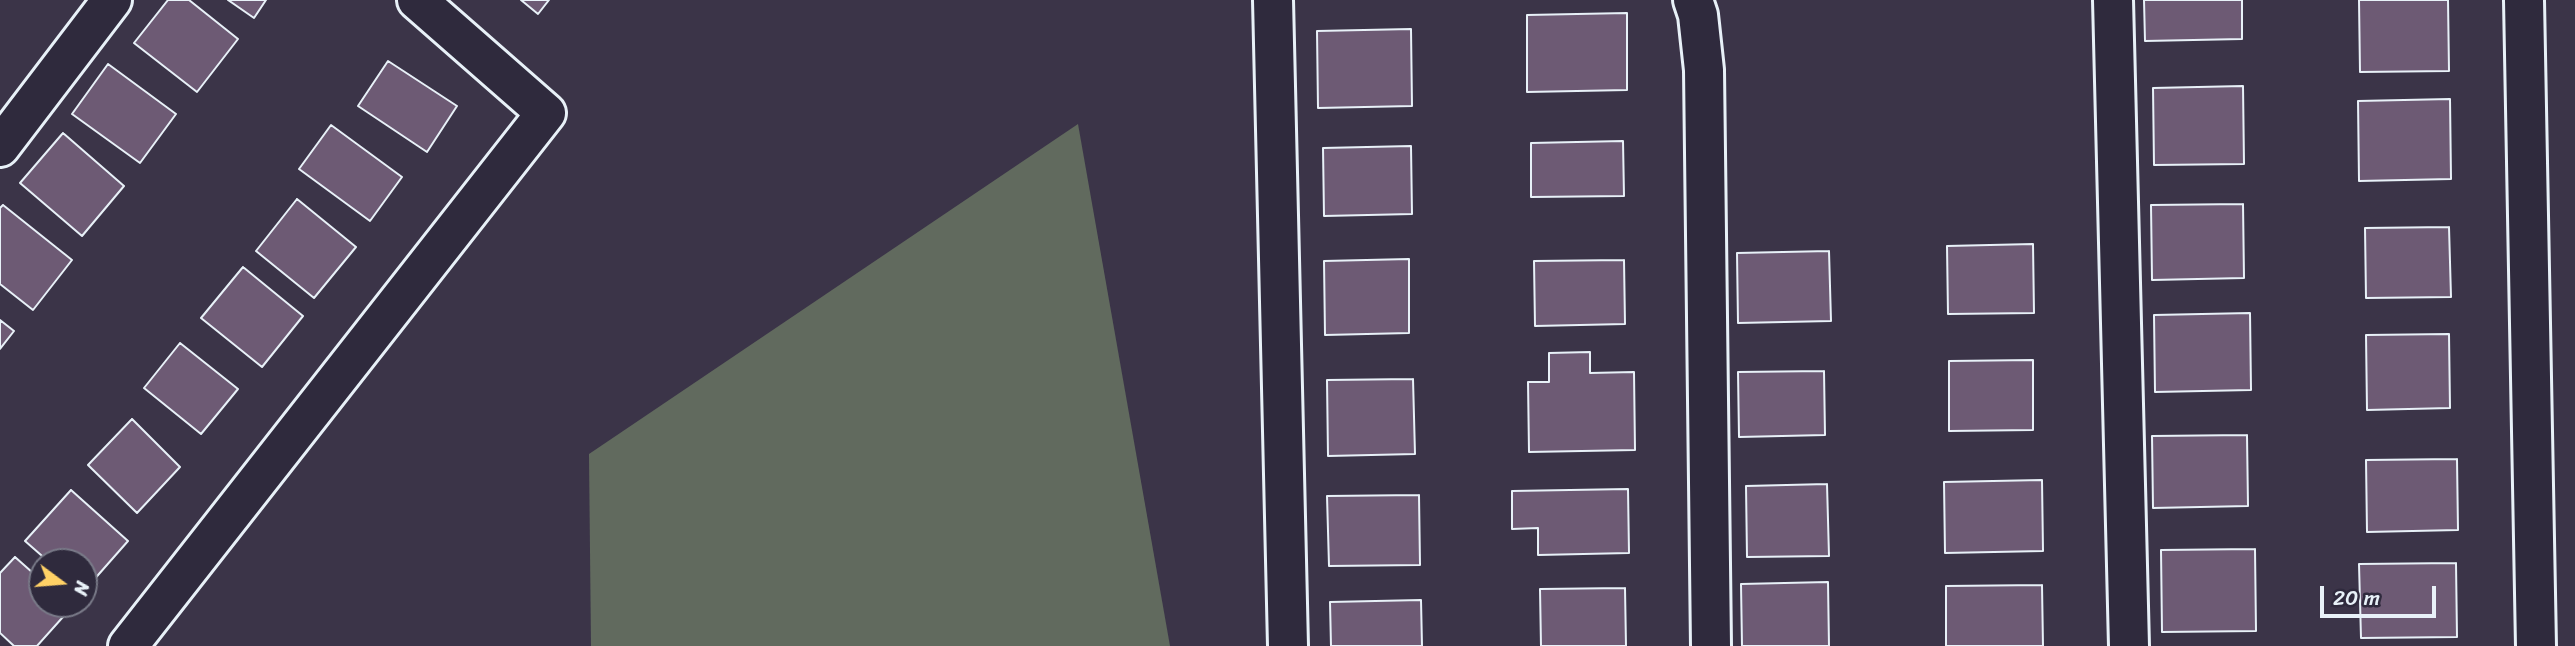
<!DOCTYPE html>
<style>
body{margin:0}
#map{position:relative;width:2575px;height:646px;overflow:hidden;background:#3b3448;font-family:Sriracha,sans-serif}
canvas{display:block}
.north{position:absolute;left:28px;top:548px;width:70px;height:70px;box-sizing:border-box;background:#2f2a3d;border:2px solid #797a88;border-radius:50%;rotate:106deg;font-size:19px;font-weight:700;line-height:28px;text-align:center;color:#e8f1f8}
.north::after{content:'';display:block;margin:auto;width:24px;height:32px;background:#ffd166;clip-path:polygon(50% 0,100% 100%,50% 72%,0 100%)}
.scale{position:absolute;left:2320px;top:586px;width:116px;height:32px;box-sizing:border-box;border:4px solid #e8f1f8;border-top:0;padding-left:9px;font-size:21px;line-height:24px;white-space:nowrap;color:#e8f1f8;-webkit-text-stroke:5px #2f2a3d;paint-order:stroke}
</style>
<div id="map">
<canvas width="2575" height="646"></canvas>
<div class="north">N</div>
<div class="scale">20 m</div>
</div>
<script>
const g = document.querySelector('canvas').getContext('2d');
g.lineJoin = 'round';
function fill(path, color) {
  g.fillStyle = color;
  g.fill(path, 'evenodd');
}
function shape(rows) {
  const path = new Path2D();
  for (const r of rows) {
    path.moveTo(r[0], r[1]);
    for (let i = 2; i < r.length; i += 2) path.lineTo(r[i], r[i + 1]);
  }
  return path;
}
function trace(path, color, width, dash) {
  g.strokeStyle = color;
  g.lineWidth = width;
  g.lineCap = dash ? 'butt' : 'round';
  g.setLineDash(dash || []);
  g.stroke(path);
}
const green = shape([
 [1078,124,1170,646,591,646,589,454]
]);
const building = shape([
 [168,0,189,0,238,39,197,92,134,43,168,0],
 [228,0,266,0,254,18,228,0],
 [521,0,549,0,538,14,521,0],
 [2144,0,2242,0,2242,39,2145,41,2144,0],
 [2359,0,2448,0,2449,71,2360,72,2359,0],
 [1627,13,1627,90,1527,92,1527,15,1627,13],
 [1411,29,1412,106,1318,108,1317,31,1411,29],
 [388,61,457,106,427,152,358,106,388,61],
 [108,64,176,114,140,163,72,114,108,64],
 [2243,86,2244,164,2154,165,2153,88,2243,86],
 [2450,99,2451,179,2359,181,2358,101,2450,99],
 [331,125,402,177,370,221,299,169,331,125],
 [63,133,124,186,82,236,20,183,63,133],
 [1623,141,1624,196,1531,197,1531,143,1623,141],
 [1411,146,1412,214,1324,216,1323,148,1411,146],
 [297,199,356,247,314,298,256,251,297,199],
 [2243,204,2244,278,2152,280,2151,205,2243,204],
 [3,205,72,260,33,310,0,284,0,208,3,205],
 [2449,227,2451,297,2366,298,2365,228,2449,227],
 [2033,244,2034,313,1948,314,1947,246,2033,244],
 [1829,251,1831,321,1738,323,1737,253,1829,251],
 [1409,259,1409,333,1325,335,1324,261,1409,259],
 [1624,260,1625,324,1535,326,1534,261,1624,260],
 [243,267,303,316,262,367,201,318,243,267],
 [2250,313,2251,390,2155,392,2154,315,2250,313],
 [0,320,14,331,0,349,0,320],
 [2449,334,2450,408,2367,410,2366,335,2449,334],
 [180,343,238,389,201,434,144,388,180,343],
 [1590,352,1590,373,1634,372,1635,450,1529,452,1528,382,1549,382,1549,353,1590,352],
 [2033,360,2033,430,1949,431,1949,361,2033,360],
 [1824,371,1825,435,1739,437,1738,372,1824,371],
 [1413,379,1415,454,1328,456,1327,380,1413,379],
 [132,419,180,467,137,513,88,465,132,419],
 [2247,435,2248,506,2153,508,2152,436,2247,435],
 [2457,459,2458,530,2367,532,2366,460,2457,459],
 [2042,480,2043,551,1945,553,1944,482,2042,480],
 [1827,484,1829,556,1747,557,1746,486,1827,484],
 [1628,489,1629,553,1538,555,1538,528,1512,529,1512,491,1628,489],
 [71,490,128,541,84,591,84,562,49,562,25,541,71,490],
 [1419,495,1420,565,1329,566,1327,496,1419,495],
 [2255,549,2256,631,2162,632,2161,550,2255,549],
 [15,557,42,581,42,604,67,604,71,608,37,646,14,646,0,633,0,573,15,557],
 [2456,563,2457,637,2361,638,2359,564,2456,563],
 [1828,582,1829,646,1742,646,1741,584,1828,582],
 [2042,585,2043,646,1946,646,1946,586,2042,585],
 [1625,588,1626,646,1541,646,1540,589,1625,588],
 [1421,600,1422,646,1331,646,1330,602,1421,600]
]);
const street = shape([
 [1273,0,1288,646],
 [1693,0,1698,15,1704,70,1711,646],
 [2113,0,2129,646],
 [2524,0,2536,646],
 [0,147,112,0],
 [128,646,546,113,417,0]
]);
fill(green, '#616a5e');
fill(building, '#6d5a74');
trace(building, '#e8f1f8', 2);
trace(street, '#e8f1f8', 44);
trace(street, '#2f2a3d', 38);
</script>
